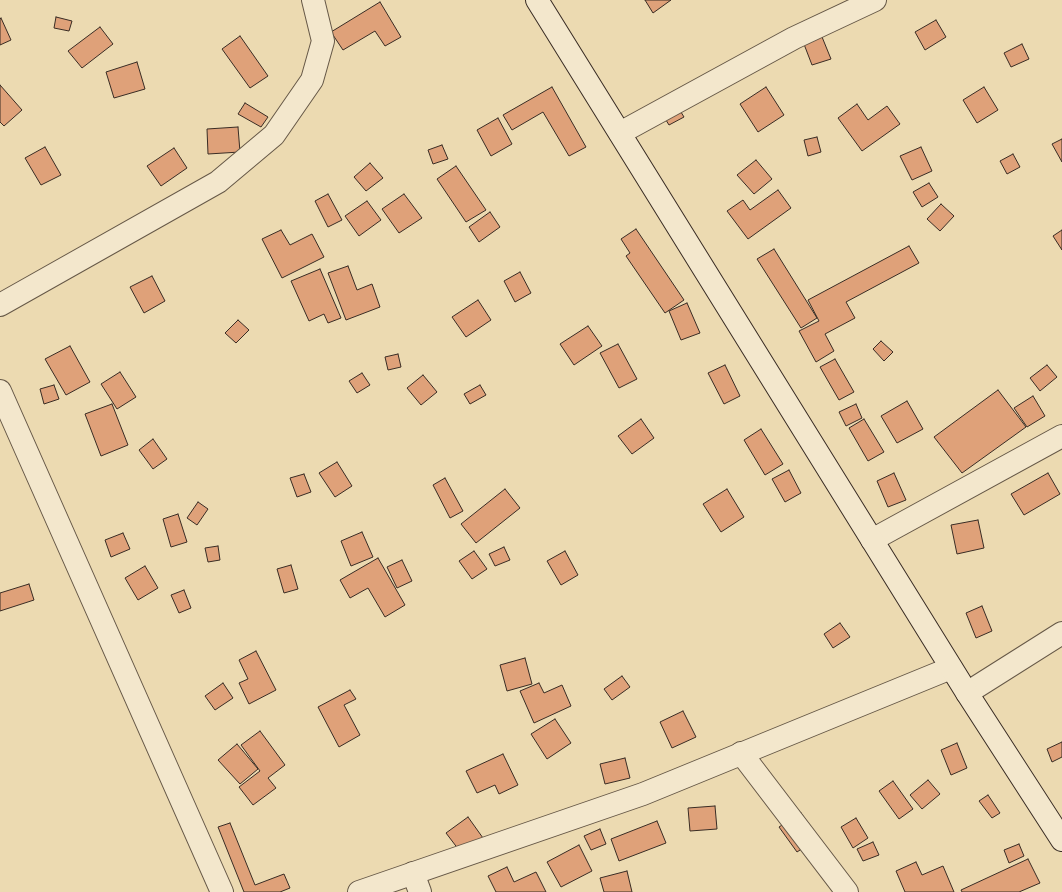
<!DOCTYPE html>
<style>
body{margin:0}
canvas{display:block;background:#ecdab1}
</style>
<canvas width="1062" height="892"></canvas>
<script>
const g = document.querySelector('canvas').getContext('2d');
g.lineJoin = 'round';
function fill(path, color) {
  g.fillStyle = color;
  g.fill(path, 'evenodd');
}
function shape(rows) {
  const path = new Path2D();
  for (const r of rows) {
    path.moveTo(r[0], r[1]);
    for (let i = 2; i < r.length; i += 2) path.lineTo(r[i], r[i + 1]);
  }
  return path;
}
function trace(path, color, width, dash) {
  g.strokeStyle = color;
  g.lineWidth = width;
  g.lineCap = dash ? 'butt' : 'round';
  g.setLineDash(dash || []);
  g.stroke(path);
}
const building = shape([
 [645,0,671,0,653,13,645,0],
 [380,2,401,37,385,46,375,31,343,50,331,32,380,2],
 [56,17,72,21,69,31,54,28,56,17],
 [1,18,11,40,0,45,0,19,1,18],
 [936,20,946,37,925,50,915,32,936,20],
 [100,27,113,44,82,68,68,51,100,27],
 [820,32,831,59,812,65,802,39,820,32],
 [240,36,268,76,250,88,222,49,240,36],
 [1022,44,1029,59,1011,67,1004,53,1022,44],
 [137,62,145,89,114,98,106,72,137,62],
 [0,85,22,110,4,126,0,122,0,85],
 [552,87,586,147,569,156,543,112,512,130,503,115,552,87],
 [766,87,784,115,758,132,740,104,766,87],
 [984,87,998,110,977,123,963,100,984,87],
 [245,103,268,117,261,127,238,114,245,103],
 [676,104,684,117,669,125,661,112,676,104],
 [857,104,868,120,887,106,900,124,862,151,838,118,857,104],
 [498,118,512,144,491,156,477,130,498,118],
 [238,127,240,152,208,154,207,129,238,127],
 [817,137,821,152,808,156,804,140,817,137],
 [1062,139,1062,162,1052,144,1062,139],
 [442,145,448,159,433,164,428,150,442,145],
 [45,147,61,175,41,185,25,158,45,147],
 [921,147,932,171,912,180,900,156,921,147],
 [174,148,187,168,161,186,147,166,174,148],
 [1013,154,1020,167,1007,174,1000,161,1013,154],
 [756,160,772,179,754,194,737,175,756,160],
 [370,163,383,178,366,191,354,177,370,163],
 [456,166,486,210,466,222,437,179,456,166],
 [929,183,938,197,922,207,913,192,929,183],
 [778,190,791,208,748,239,727,211,743,200,750,210,778,190],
 [328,194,342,220,328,227,315,201,328,194],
 [404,194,422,218,399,233,382,209,404,194],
 [367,201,381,220,359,236,345,216,367,201],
 [941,204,954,216,940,231,927,219,941,204],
 [490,212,500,227,479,242,469,227,490,212],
 [636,229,684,300,665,313,626,256,630,253,621,239,636,229],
 [281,230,290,245,312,234,324,257,282,278,262,239,281,230],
 [1062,230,1062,250,1053,236,1062,230],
 [909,246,919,263,846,302,855,318,825,334,834,351,816,362,799,331,819,321,808,300,909,246],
 [774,249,817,318,801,328,757,259,774,249],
 [348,266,357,290,372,284,380,307,346,320,328,273,348,266],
 [320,269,341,318,328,323,324,314,309,321,291,281,320,269],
 [520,272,531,293,515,302,504,281,520,272],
 [152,276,165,301,144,313,130,287,152,276],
 [478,300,491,320,466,337,452,317,478,300],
 [687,303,700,333,681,340,669,311,687,303],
 [238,320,249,330,236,343,225,333,238,320],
 [588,326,602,346,574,365,560,344,588,326],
 [881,341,893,352,884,361,873,349,881,341],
 [618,344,637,379,619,388,600,353,618,344],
 [70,346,90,382,66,395,45,359,70,346],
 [398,354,401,367,388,370,385,357,398,354],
 [835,359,854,392,839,400,820,367,835,359],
 [725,365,740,396,724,404,708,373,725,365],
 [1047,365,1057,377,1040,391,1030,378,1047,365],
 [120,372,136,397,117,409,101,384,120,372],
 [362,373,370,385,357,393,349,381,362,373],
 [423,375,437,392,421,405,407,388,423,375],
 [54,385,59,399,44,404,40,389,54,385],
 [480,385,486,395,470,404,464,394,480,385],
 [998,390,1026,427,962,473,934,437,998,390],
 [1033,396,1045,416,1027,427,1014,408,1033,396],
 [907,401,923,429,897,443,881,416,907,401],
 [112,404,128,445,101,456,85,414,112,404],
 [856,404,862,418,846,426,839,412,856,404],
 [641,419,654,438,632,454,618,436,641,419],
 [864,419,884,452,868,461,849,428,864,419],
 [761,429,783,464,765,475,744,440,761,429],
 [153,439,167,459,153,469,139,450,153,439],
 [337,462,352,486,335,497,319,473,337,462],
 [789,470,801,493,785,502,772,479,789,470],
 [894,473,906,500,888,507,877,481,894,473],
 [1048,473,1060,494,1024,515,1011,494,1048,473],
 [304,474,311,492,297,497,290,478,304,474],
 [445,478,463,511,450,518,433,485,445,478],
 [505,489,520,508,476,543,461,524,505,489],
 [727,489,744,517,721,532,703,504,727,489],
 [198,502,208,509,197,525,187,518,198,502],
 [178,514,187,542,171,547,163,519,178,514],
 [978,520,984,548,957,554,951,525,978,520],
 [362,532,373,557,351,566,341,541,362,532],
 [123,533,130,549,111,557,105,540,123,533],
 [218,546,220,560,208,562,205,548,218,546],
 [504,547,510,560,495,566,489,554,504,547],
 [474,551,487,569,472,579,459,561,474,551],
 [565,551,578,575,561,585,547,561,565,551],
 [378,558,405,605,385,617,368,588,350,598,340,580,378,558],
 [402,560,412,581,397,588,387,567,402,560],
 [291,565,298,589,284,593,277,569,291,565],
 [145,566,158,588,138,600,125,578,145,566],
 [29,584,34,600,0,611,0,593,29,584],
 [184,590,191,608,179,613,171,595,184,590],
 [982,606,992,631,976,638,966,613,982,606],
 [840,623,850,637,833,648,824,634,840,623],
 [256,651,276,690,249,704,239,683,248,679,239,660,256,651],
 [525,658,532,684,507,691,500,665,525,658],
 [622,676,630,687,612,700,604,689,622,676],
 [223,683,233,698,215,710,205,696,223,683],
 [539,683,544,693,562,685,571,706,534,723,520,691,539,683],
 [350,690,356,699,344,705,360,735,339,747,318,707,350,690],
 [683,711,696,737,672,748,660,722,683,711],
 [555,719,571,743,547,759,531,734,555,719],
 [260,731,285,765,268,778,276,788,253,805,239,787,260,771,241,745,260,731],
 [1062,742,1062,757,1052,762,1047,749,1062,742],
 [957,743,967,768,951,775,941,750,957,743],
 [237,744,258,769,240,784,218,760,237,744],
 [503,754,518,785,499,794,495,785,477,793,466,771,503,754],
 [625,758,630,778,605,784,600,764,625,758],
 [928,780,940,794,922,809,910,795,928,780],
 [893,781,913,809,899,819,879,791,893,781],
 [988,795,1000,813,992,818,979,801,988,795],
 [715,806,717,829,690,831,688,808,715,806],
 [801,813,818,838,797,852,779,827,801,813],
 [468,817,483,838,462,854,446,833,468,817],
 [856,818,868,838,853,848,841,827,856,818],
 [657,821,666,843,619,861,611,839,657,821],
 [230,823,255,885,284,874,290,888,280,892,244,892,218,827,230,823],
 [600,829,606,844,591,850,584,836,600,829],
 [873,842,879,855,863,861,857,849,873,842],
 [1019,844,1024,856,1009,863,1004,850,1019,844],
 [579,845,592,871,561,887,547,862,579,845],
 [1028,859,1040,883,1019,892,962,892,961,890,1028,859],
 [916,862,922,875,943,866,954,892,905,892,896,871,916,862],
 [507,867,514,882,536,872,546,892,496,892,488,876,507,867],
 [627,871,632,892,604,892,600,878,627,871]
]);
const minor = shape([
 [620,133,794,38,875,0],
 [0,305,218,182,274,135,312,80,323,41,313,0],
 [0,391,222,892],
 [872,540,1062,436],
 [967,693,1062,633],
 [741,753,847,892],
 [413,873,420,892]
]);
const tertiary = shape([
 [359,892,643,794,951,668]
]);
const secondary = shape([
 [537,0,967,693,1062,840]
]);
fill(building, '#dfa179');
trace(building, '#392c24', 1);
trace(minor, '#665847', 24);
trace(tertiary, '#665847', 24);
trace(secondary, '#392c24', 24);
trace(minor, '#f3e7cc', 22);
trace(tertiary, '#f3e7cc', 22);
trace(secondary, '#f3e7cc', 22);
</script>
